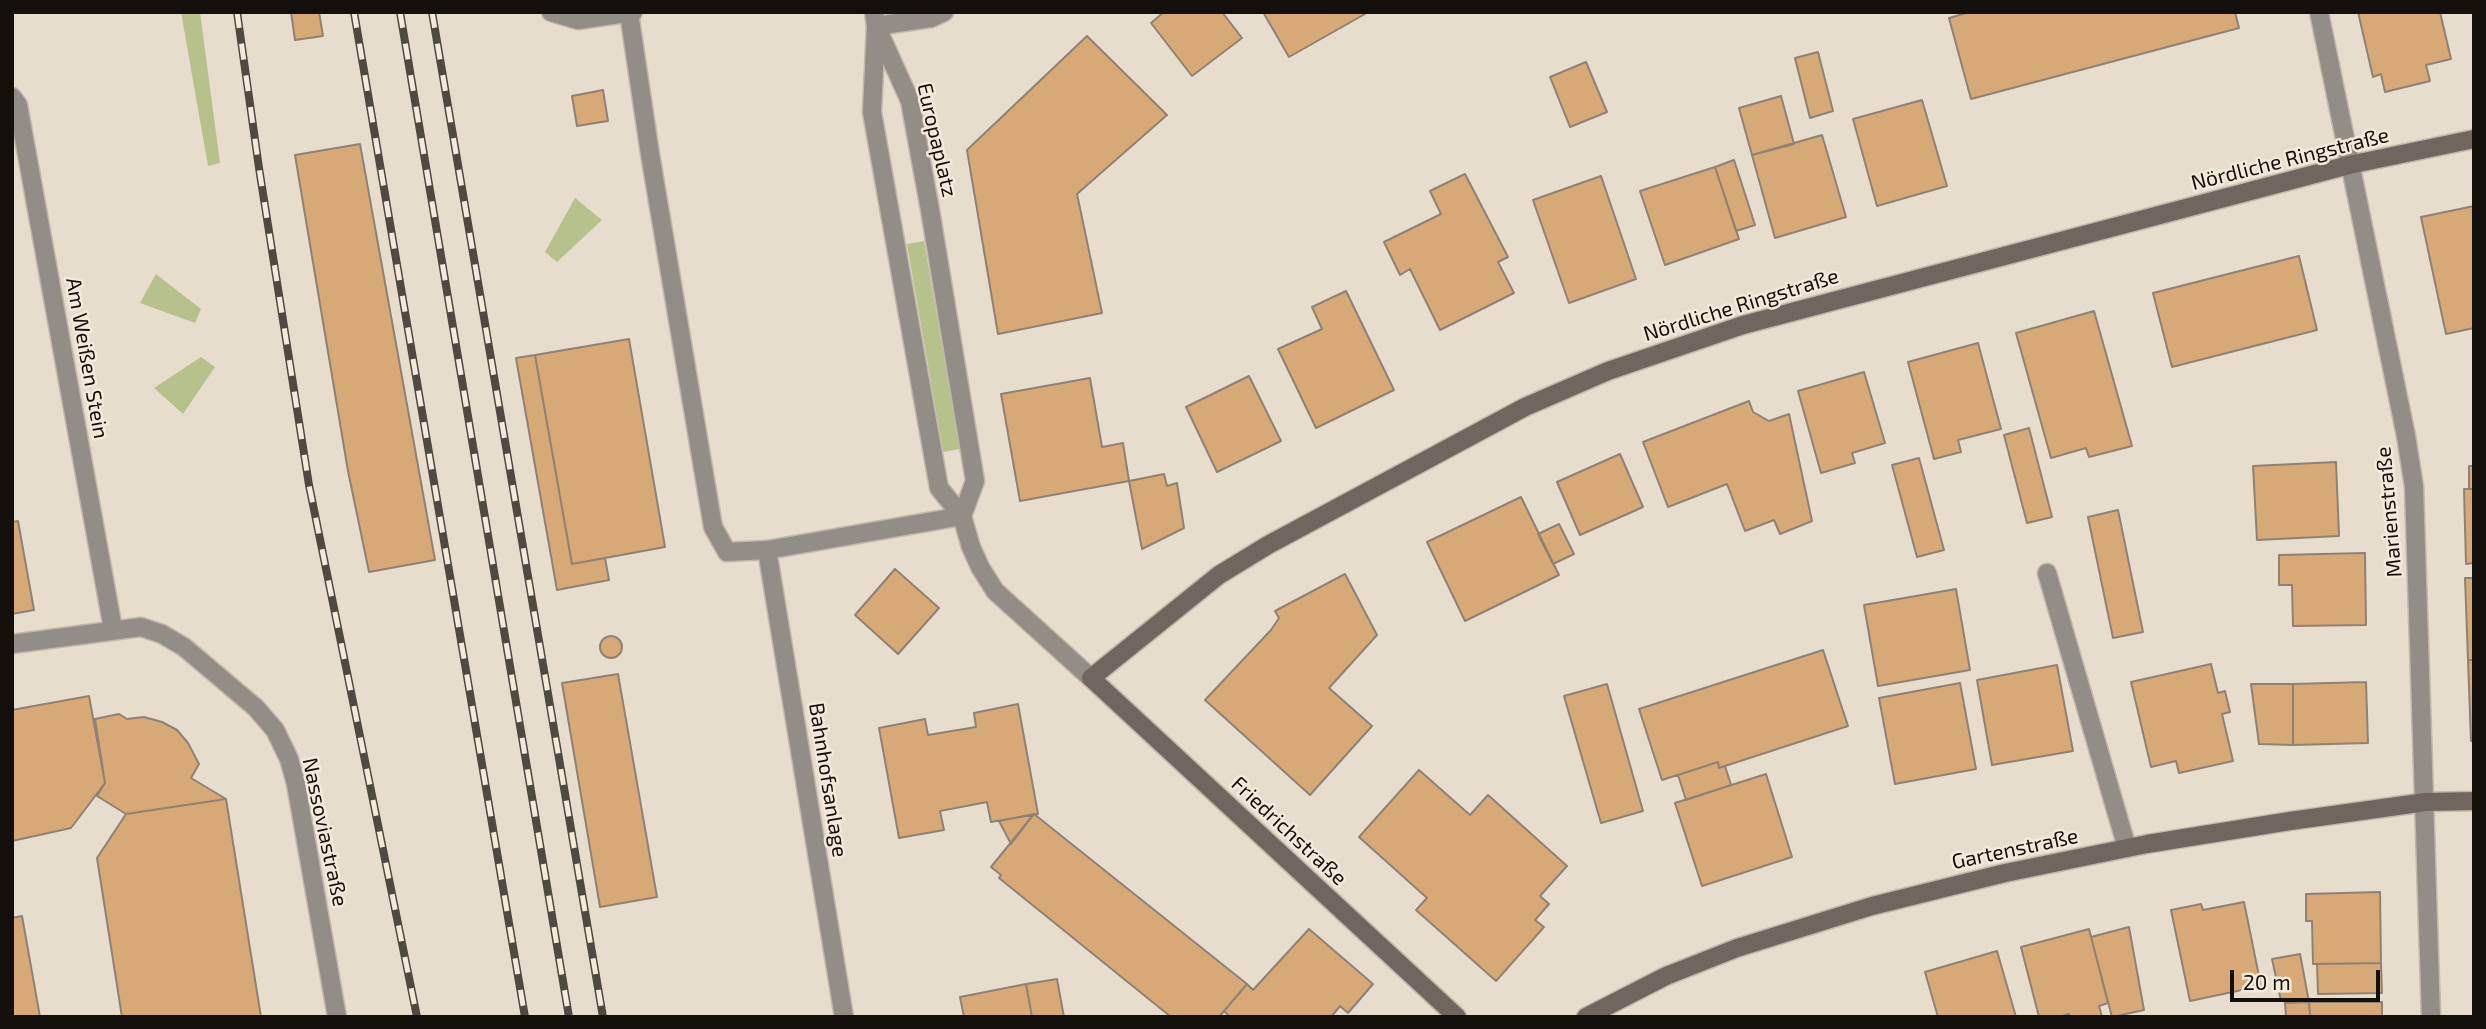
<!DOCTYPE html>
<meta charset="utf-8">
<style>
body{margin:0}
#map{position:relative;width:2486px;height:1029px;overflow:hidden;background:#e7ddcd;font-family:"Exo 2",sans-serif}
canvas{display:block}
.frame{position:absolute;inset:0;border:14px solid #130f0a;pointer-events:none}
.scale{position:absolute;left:2230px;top:970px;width:150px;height:32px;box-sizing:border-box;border:4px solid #130f0a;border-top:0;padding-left:9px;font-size:21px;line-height:24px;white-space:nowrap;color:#130f0a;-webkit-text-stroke:5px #f5eada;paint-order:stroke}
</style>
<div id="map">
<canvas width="2486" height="1029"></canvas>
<div class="frame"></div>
<div class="scale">20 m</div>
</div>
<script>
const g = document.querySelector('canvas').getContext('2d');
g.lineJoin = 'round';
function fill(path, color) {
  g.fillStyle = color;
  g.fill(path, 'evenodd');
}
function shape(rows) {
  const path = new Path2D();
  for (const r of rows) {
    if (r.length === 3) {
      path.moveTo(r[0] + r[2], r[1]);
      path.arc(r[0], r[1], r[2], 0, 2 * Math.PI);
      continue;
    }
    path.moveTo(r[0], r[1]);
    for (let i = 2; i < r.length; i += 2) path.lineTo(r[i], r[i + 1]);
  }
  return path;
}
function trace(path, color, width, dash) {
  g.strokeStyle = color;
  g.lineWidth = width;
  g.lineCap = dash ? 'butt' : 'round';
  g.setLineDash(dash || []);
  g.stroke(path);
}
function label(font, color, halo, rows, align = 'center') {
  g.font = font + ' "Exo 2",sans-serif';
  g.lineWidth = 5;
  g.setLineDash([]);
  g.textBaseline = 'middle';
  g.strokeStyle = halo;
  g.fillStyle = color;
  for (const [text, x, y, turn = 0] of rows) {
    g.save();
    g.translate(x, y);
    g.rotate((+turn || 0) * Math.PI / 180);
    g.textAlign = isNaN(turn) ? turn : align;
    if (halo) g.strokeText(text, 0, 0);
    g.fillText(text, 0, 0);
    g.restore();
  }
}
const green = shape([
 [181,12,200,12,220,163,208,166],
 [575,198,602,220,557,262,545,252],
 [924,241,960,449,943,452,907,244],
 [156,274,201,309,195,323,140,303],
 [201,357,215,367,183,414,154,388]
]);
const building = shape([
 [291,12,319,12,323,36,295,40,291,12],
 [1164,12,1222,12,1242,38,1192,76,1151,23,1164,12],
 [1263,12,1364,12,1365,14,1289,57,1263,12],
 [1970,12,2235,12,2239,28,1971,99,1949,18,1970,12],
 [2358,12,2440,12,2451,59,2426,65,2430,81,2385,92,2381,74,2373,77,2358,12],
 [1087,36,1167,115,1077,194,1102,313,998,334,967,150,1087,36],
 [1818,52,1833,111,1810,118,1795,58,1818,52],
 [1586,62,1607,112,1570,127,1550,77,1586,62],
 [603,90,608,121,577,126,572,96,603,90],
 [1781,96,1794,144,1752,155,1739,108,1781,96],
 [1922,100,1947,186,1877,206,1853,119,1922,100],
 [1822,135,1846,217,1775,238,1752,155,1822,135],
 [360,144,435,560,369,572,348,471,295,155,360,144],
 [1734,160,1755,225,1736,231,1715,167,1734,160],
 [1715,167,1739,239,1665,265,1640,191,1715,167],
 [1465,174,1508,257,1498,262,1514,293,1440,330,1410,269,1400,275,1384,242,1441,214,1430,191,1465,174],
 [1601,176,1636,279,1569,303,1533,200,1601,176],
 [2474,206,2474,328,2446,334,2421,217,2474,206],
 [2299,256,2317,330,2172,367,2153,293,2299,256],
 [1346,291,1394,390,1316,428,1278,349,1322,329,1312,307,1346,291],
 [2094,311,2132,446,2089,457,2086,448,2051,458,2016,333,2094,311],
 [629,339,665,547,572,564,535,355,629,339],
 [1978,343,2001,429,1958,440,1961,452,1934,459,1908,362,1978,343],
 [535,355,572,564,605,558,609,580,557,590,516,358,535,355],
 [1864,372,1885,443,1852,453,1855,463,1821,473,1798,391,1864,372],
 [1249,376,1281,441,1217,472,1186,407,1249,376],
 [1090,378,1102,447,1123,443,1129,481,1020,501,1001,394,1090,378],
 [1749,401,1753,412,1769,421,1789,414,1812,521,1780,534,1774,520,1745,531,1727,484,1668,507,1643,442,1749,401],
 [2029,428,2052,517,2027,523,2004,435,2029,428],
 [1620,454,1643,507,1580,535,1557,482,1620,454],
 [1919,458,1944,550,1917,557,1892,465,1919,458],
 [2336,462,2339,536,2257,540,2253,466,2336,462],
 [2469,466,2474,466,2474,489,2469,489,2469,466],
 [1164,474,1167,486,1177,483,1184,528,1142,549,1129,481,1164,474],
 [2464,489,2474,489,2474,563,2466,564,2464,489],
 [1521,497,1559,575,1465,621,1427,542,1521,497],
 [2118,510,2143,632,2113,638,2088,517,2118,510],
 [18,521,34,610,12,614,12,522,18,521],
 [1559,524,1574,554,1553,564,1538,534,1559,524],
 [2365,553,2366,625,2293,626,2292,585,2279,585,2279,555,2365,553],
 [895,569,939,608,898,654,855,615,895,569],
 [1345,574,1377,635,1329,688,1372,726,1310,795,1205,700,1271,630,1279,618,1275,611,1345,574],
 [2465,578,2474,578,2474,660,2468,660,2465,578],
 [1956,589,1970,670,1878,686,1864,605,1956,589],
 [611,647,11],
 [1823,650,1848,726,1725,766,1719,768,1718,762,1662,780,1639,709,1823,650],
 [2468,660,2474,660,2474,741,2471,741,2468,660],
 [2211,664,2218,693,2225,691,2230,712,2222,714,2233,761,2179,773,2176,761,2151,767,2131,682,2211,664],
 [2057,665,2073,751,1992,765,1977,680,2057,665],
 [618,674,657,897,600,907,562,683,618,674],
 [2366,682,2368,743,2293,745,2293,684,2366,682],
 [1960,683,1976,769,1895,784,1879,698,1960,683],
 [1607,684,1643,811,1601,823,1564,696,1607,684],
 [2251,684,2293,684,2293,745,2259,744,2251,684],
 [89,696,105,783,71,828,12,841,12,710,89,696],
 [1018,704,1038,814,991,822,987,802,940,811,944,830,899,838,879,728,925,719,928,735,976,727,974,713,1018,704],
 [119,714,127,719,144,717,162,722,177,730,188,743,199,764,191,778,226,799,126,814,97,796,105,783,95,719,119,714],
 [1718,762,1719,768,1725,766,1731,785,1686,800,1678,775,1718,762],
 [1419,770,1470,815,1488,795,1567,866,1540,896,1549,904,1535,920,1544,927,1496,981,1416,910,1427,898,1359,837,1419,770],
 [1766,774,1792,857,1702,886,1675,803,1766,774],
 [226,799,261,1017,122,1017,97,858,126,814,226,799],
 [1034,814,1247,984,1219,1017,1171,1017,999,878,1001,875,991,867,1034,814],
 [1034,814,1011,844,999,821,1034,814],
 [2380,892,2381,963,2313,964,2312,921,2306,921,2306,894,2380,892],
 [2244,902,2261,986,2190,1001,2171,910,2201,904,2203,910,2244,902],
 [22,916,40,1017,12,1017,12,918,22,916],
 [2129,927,2144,1010,2112,1017,2091,937,2129,927],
 [1309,929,1373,984,1348,1013,1340,1006,1331,1017,1230,1017,1224,1011,1247,984,1253,990,1309,929],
 [2089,929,2108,1003,2099,1006,2102,1017,2070,1017,2069,1014,2058,1017,2039,1017,2021,947,2089,929],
 [1997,951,2016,1017,1938,1017,1925,972,1997,951],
 [2300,954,2309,1002,2281,1001,2272,959,2300,954],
 [2381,963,2382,993,2318,994,2317,964,2381,963],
 [1057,979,1064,1017,1032,1017,1026,984,1057,979],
 [1026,984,1032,1017,964,1017,960,997,1026,984],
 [2309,1002,2382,1002,2382,1017,2310,1017,2309,1002],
 [2309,1002,2310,1017,2286,1017,2285,1003,2309,1002]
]);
const lane = shape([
 [551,12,578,20,633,12],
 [629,13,650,154,713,527,727,552,767,550],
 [12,97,18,105,113,629],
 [2047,573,2127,848]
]);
const street = shape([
 [874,12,876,26,872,112,939,488,962,516,971,547,980,567,995,591,1091,678],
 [2319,12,2406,436,2414,487,2431,1017],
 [876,26,931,18,944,12],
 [878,30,910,101,930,210,975,481,962,516],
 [12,644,141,627,162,634,184,647,256,708,275,730,289,759,296,784,337,1017],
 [844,1017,767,550,962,516]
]);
const secondary = shape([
 [1457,1017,1091,678,1219,575,1268,545,1525,407,1608,371,1743,325,2349,165,2474,139],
 [1586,1017,1666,976,1737,948,1872,906,2005,873,2147,844,2290,821,2426,802,2474,801]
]);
const rail = shape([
 [237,12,259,168,309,485,417,1017],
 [354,12,525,1017],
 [400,12,569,1017],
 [432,12,603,1017]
]);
const streetNames = [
 ["Europaplatz",937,140,77],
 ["Nördliche Ringstraße",2290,159,-14],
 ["Nördliche Ringstraße",1741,305,-17],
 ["Am Weißen Stein",87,358,80],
 ["Marienstraße",2389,512,-95],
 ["Bahnhofsanlage",828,780,81],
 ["Friedrichstraße",1289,831,43],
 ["Nassoviastraße",325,832,78],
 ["Gartenstraße",2015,849,-12]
];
fill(green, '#b7c18b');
fill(building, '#d7a976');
trace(building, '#8f8275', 2);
trace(lane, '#c1b8aa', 21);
trace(street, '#c1b8aa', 21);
trace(secondary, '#c1b8aa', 21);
trace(lane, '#938d88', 18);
trace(street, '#938d88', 18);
trace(secondary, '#6f675f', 18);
trace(rail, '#4e4941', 8);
trace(rail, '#f5eada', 5, [16]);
label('21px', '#130f0a', '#f5eada', streetNames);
</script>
